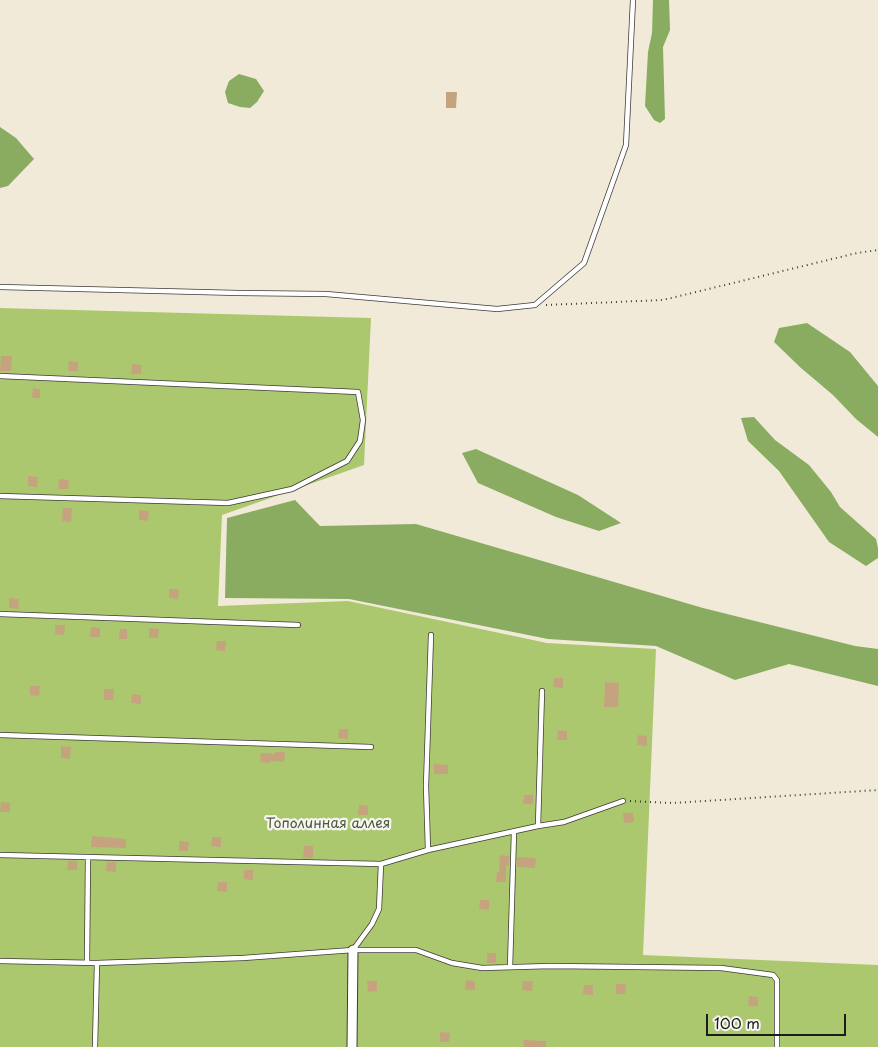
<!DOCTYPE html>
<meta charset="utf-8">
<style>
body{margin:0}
#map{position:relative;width:878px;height:1047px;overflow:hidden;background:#f2ead8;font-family:"Playpen Sans",sans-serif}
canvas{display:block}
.scale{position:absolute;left:706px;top:1014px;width:140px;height:22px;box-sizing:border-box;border:2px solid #1c1c1c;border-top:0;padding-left:6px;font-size:15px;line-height:18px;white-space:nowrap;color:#1c1c1c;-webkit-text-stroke:4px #f6f6f2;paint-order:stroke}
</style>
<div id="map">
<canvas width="878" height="1047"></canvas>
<div class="scale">100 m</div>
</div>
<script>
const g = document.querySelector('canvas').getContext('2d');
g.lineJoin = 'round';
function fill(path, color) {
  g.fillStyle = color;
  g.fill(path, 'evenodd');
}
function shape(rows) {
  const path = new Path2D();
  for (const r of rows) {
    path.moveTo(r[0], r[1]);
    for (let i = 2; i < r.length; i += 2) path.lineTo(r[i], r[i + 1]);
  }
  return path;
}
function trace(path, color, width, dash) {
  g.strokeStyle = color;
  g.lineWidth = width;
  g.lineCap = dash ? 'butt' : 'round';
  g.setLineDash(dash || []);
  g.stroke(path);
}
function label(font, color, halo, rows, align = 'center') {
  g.font = font + ' "Playpen Sans",sans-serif';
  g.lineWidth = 4.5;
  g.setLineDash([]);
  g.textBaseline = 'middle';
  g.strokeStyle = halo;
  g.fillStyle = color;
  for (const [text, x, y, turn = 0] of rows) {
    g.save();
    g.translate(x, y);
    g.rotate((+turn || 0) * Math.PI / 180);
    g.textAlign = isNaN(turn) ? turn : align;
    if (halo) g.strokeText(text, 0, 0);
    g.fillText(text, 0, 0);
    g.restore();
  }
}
const green = shape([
 [0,308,371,318,364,465,222,515,218,606,348,601,547,643,656,649,643,955,878,965,878,1047,0,1047]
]);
const forest = shape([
 [653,0,669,0,670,30,663,47,665,119,660,123,654,120,645,106,648,52,652,33],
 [239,74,256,79,264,91,257,102,250,108,240,107,228,103,225,92,229,81],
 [0,127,16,138,34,159,8,186,0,188],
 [807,323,850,352,878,386,878,437,856,419,833,395,801,368,774,342,779,328],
 [754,417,775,440,809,465,831,492,840,507,876,539,878,548,878,558,866,566,829,542,779,471,748,441,741,418],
 [476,449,578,495,621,523,599,531,556,517,478,483,462,453],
 [295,500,320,526,416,524,703,608,855,646,878,649,878,686,789,664,735,680,656,646,548,639,349,599,225,598,227,518]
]);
const building = shape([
 [446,92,457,92,456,108,446,108],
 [1,356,12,356,11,371,0,371],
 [69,361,78,362,78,371,68,371],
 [132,364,141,365,141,374,131,374],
 [33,388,40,389,40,398,32,398],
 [28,476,38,477,37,487,28,486],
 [59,479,69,480,68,489,58,489],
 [63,508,72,508,71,522,62,521],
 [139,510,149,511,148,521,139,520],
 [169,589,179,589,178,599,169,598],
 [9,598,19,599,18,609,9,608],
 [55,625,65,625,64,635,55,634],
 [91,627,100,628,100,637,90,637],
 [149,628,159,629,158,638,149,638],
 [120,629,127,629,127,639,119,639],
 [217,641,226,641,225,651,216,650],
 [554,678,563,678,563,688,553,687],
 [605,682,619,683,618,707,604,707],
 [30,686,40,686,39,696,30,695],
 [104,689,114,689,113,700,104,700],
 [132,694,141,695,141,704,131,703],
 [339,729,348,729,348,739,338,738],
 [558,730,567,731,567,740,557,740],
 [638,735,647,736,647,746,637,745],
 [61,746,71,747,70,759,61,758],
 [275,752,285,752,284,762,270,761,270,763,260,762,261,753,275,754],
 [434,764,448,765,448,774,434,774],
 [524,795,533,795,533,804,523,804],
 [1,802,10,803,10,812,0,812],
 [359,805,368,806,368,815,358,815],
 [623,813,633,813,634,822,624,823],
 [92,836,126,839,126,848,91,847],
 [212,837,221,837,221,847,211,846],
 [179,841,189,842,188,851,179,851],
 [304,846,313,846,313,858,303,858],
 [500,855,509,856,509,866,506,866,506,882,496,882,497,872,499,872],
 [517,857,536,858,535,868,517,867],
 [68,861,77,861,77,870,67,870],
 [107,862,116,862,116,872,106,871],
 [244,870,253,870,253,880,244,879],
 [218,882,227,882,227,892,217,891],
 [480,900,489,900,489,910,479,909],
 [487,953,496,953,496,963,487,963],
 [466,980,475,981,475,990,465,990],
 [367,981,377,981,377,991,368,992],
 [523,981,533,981,532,991,522,990],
 [616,984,626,984,625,994,616,994],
 [584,985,593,985,593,995,583,994],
 [749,996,758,997,758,1006,748,1006],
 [440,1032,450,1033,449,1042,440,1042],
 [524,1040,546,1041,546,1047,523,1047]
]);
const path = shape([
 [546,305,663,300,857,253,878,250],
 [630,801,673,803,878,790]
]);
const service = shape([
 [0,287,239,293,326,294,497,309,535,305,584,263,626,145,633,0],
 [0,376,358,392,363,420,360,441,347,461,292,489,228,503,0,496],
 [0,614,298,625],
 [0,735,371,747],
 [538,826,542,691],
 [428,850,426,786,431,635],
 [0,855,381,864,428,850,538,826,564,822,623,801],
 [353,950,372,924,379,909,381,864],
 [0,961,97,963,243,958,353,950,416,950,452,963,482,968,551,966,721,968,773,975,777,980,777,1047],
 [87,963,88,857],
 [510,967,514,832],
 [95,1047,97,963]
]);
const minor = shape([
 [352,1047,353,950]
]);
const parkNames = [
 ["Тополинная аллея",328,824]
];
fill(green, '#acc86e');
fill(forest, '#89ac61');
fill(building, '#c5a37f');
trace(service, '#3c3b38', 6);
trace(minor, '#3c3b38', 11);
trace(path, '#3c3b38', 2, [1, 4]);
trace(service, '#fff', 4.5);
trace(minor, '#fff', 9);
label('14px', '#4e5839', '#f6f6f2', parkNames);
</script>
